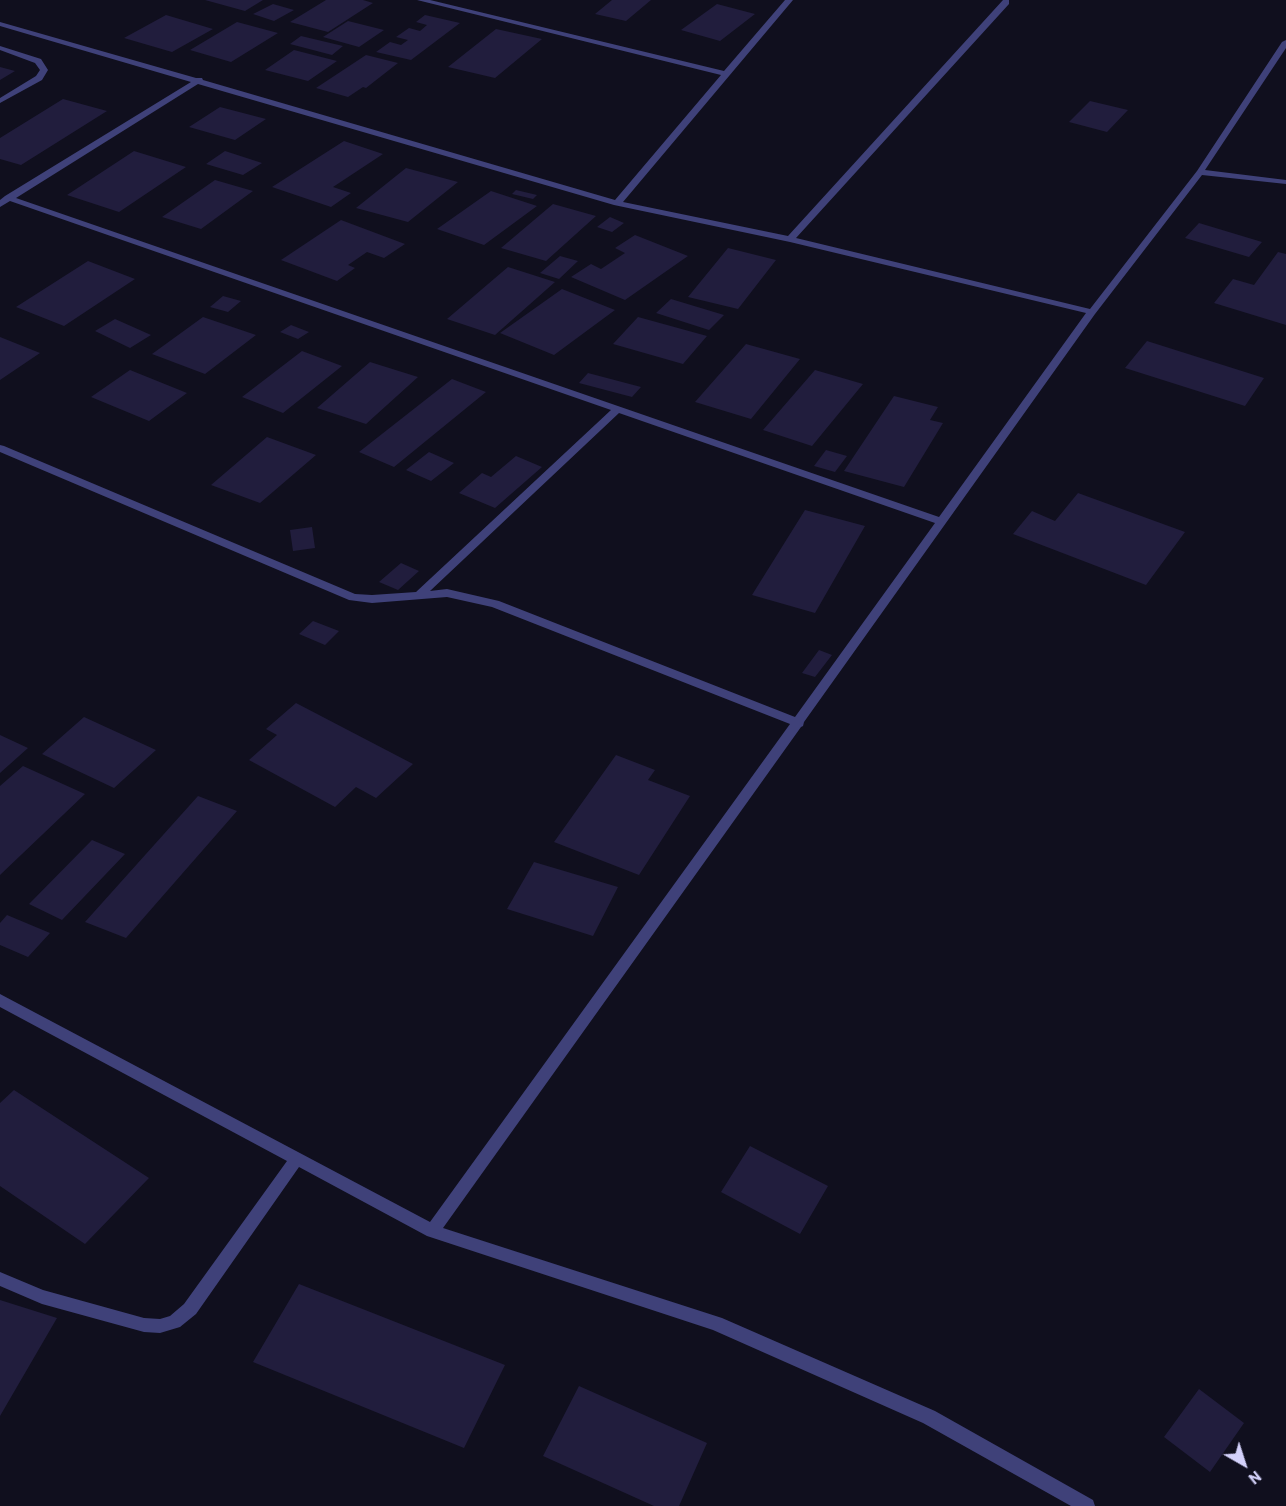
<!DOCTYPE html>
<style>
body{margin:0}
#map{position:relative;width:1286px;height:1506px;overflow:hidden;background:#100f1e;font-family:Barlow,sans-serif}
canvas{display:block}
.north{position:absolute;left:1214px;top:1434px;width:60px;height:60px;-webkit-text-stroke:4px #100f1e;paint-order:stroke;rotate:141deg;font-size:16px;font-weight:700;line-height:24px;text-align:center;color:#d3d1fa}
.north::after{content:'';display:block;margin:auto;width:21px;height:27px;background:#d3d1fa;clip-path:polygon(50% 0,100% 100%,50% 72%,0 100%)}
</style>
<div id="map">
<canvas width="1286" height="1506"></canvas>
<div class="north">N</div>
</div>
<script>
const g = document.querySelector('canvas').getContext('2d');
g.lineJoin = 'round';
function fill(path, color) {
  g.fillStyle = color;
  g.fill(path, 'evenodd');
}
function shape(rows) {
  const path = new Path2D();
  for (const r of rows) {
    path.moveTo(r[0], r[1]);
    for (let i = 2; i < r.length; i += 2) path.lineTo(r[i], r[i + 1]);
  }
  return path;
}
const building = shape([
 [205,0,263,0,245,11],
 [326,0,363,0,373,3,328,32,290,22],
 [612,0,651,0,626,21,595,14],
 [273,4,294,10,274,21,253,14],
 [717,4,755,14,720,41,681,30],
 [166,15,213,29,172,52,124,38],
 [425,15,460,23,411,60,376,52,390,42,401,45,408,40,396,37,409,28,420,31,427,25,416,22],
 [348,21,384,30,359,47,323,37],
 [237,22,278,33,231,62,190,50],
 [496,29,542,39,495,78,448,67],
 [301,36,343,46,332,55,290,44],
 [294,50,337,61,308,81,265,70],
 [366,55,398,63,366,88,363,87,348,97,316,88],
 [0,67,15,71,0,80],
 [63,99,107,111,21,165,0,159,0,138],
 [1090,101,1128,110,1107,132,1069,122],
 [220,107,266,119,235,140,189,127],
 [344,141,383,154,333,187,351,193,331,207,272,187],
 [134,151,186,167,119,212,67,195],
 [225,151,262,163,243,175,206,164],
 [406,168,458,182,408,222,356,208],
 [215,180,253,191,201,229,162,217],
 [516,190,537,195,533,199,512,194],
 [491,191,537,206,484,245,437,229],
 [553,204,596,216,546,261,501,248],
 [610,217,624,223,612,232,597,227],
 [341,220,405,244,384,258,367,252,348,265,355,268,337,281,281,260],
 [1199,223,1262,242,1249,257,1185,238],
 [635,235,688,256,625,300,571,277,591,264,601,269,625,253,615,248],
 [728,248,776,260,738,309,688,297],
 [1278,252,1286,254,1286,325,1214,303,1233,279,1254,285],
 [560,256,578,261,559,279,540,273],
 [88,261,135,279,64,326,16,307],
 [508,267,555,282,495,335,447,319],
 [562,289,615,310,554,355,500,333],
 [223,296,241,301,228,312,210,307],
 [671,299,724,315,709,330,656,313],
 [203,317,256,335,205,374,152,354],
 [638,317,707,336,683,364,613,344],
 [115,319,151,335,130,348,95,331],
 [291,325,309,332,298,339,280,332],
 [0,337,40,353,0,380],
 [1147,341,1264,378,1245,406,1125,368],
 [746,344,800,359,751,419,695,402],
 [302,351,342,366,283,413,242,397],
 [370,362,418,377,366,424,317,408],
 [130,370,187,393,149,421,91,397],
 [815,370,863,384,812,446,763,430],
 [588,373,641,387,632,397,579,383],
 [452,379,486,392,394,467,359,452],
 [894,396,938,407,930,420,943,423,904,487,844,471],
 [267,437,316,455,260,503,211,485],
 [826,450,847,456,835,472,814,466],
 [429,452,454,463,431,481,406,470],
 [516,456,542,467,495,508,459,493,482,473,491,477],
 [1078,493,1185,532,1146,585,1013,534,1032,511,1055,521],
 [805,510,865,526,815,613,752,595],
 [312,527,315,548,293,551,290,530],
 [401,563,419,571,398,590,379,582],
 [313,621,339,631,325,645,299,634],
 [819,650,832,655,815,677,802,673],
 [296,703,413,764,376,798,356,787,335,807,249,760,277,735,266,729],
 [84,717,156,750,114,788,42,754],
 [0,735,28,748,0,773],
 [616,755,655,770,648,780,690,796,639,875,554,842],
 [23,766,85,794,0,875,0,786],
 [198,796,237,811,126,938,85,922],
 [92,840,125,854,62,920,29,904],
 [534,862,618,887,593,936,507,909],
 [7,915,50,933,28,957,0,945,0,923],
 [14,1090,149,1178,85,1244,0,1186,0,1103],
 [750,1146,828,1186,800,1234,721,1192],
 [299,1284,505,1365,464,1448,253,1362],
 [0,1300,57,1318,0,1416],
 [579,1386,707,1443,679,1506,654,1506,543,1456],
 [1199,1389,1244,1423,1210,1472,1164,1437]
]);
const lane = shape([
 [0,46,41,59,48,70,42,80,0,103,0,98,36,76,40,70,35,63,0,50,0,46]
]);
const street = shape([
 [417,0,430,0,724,71,785,0,793,0,623,202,788,236,1003,0,1009,0,1009,4,796,238,1090,309,1197,171,1282,42,1286,40,1286,48,1205,170,1286,180,1286,184,1202,175,1095,314,804,722,803,726,801,727,443,1228,722,1318,935,1411,1093,1500,1095,1506,1071,1506,923,1423,713,1330,427,1236,299,1167,196,1314,180,1327,160,1333,144,1332,42,1304,0,1286,0,1272,43,1290,144,1318,160,1319,170,1316,184,1304,287,1161,0,1007,0,994,430,1222,790,724,492,607,447,597,372,603,349,600,0,452,0,445,4,446,355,594,372,595,416,592,611,410,10,201,0,207,0,200,5,196,191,82,0,26,0,22,196,78,202,78,203,80,615,200,721,75,417,0],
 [198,84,614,205,790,242,1086,313,939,517,16,198,198,84],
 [619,413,935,523,795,717,499,601,447,589,430,591,619,413]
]);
fill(building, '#211d3d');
fill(lane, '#3f4179');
fill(street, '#3f4179');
</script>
